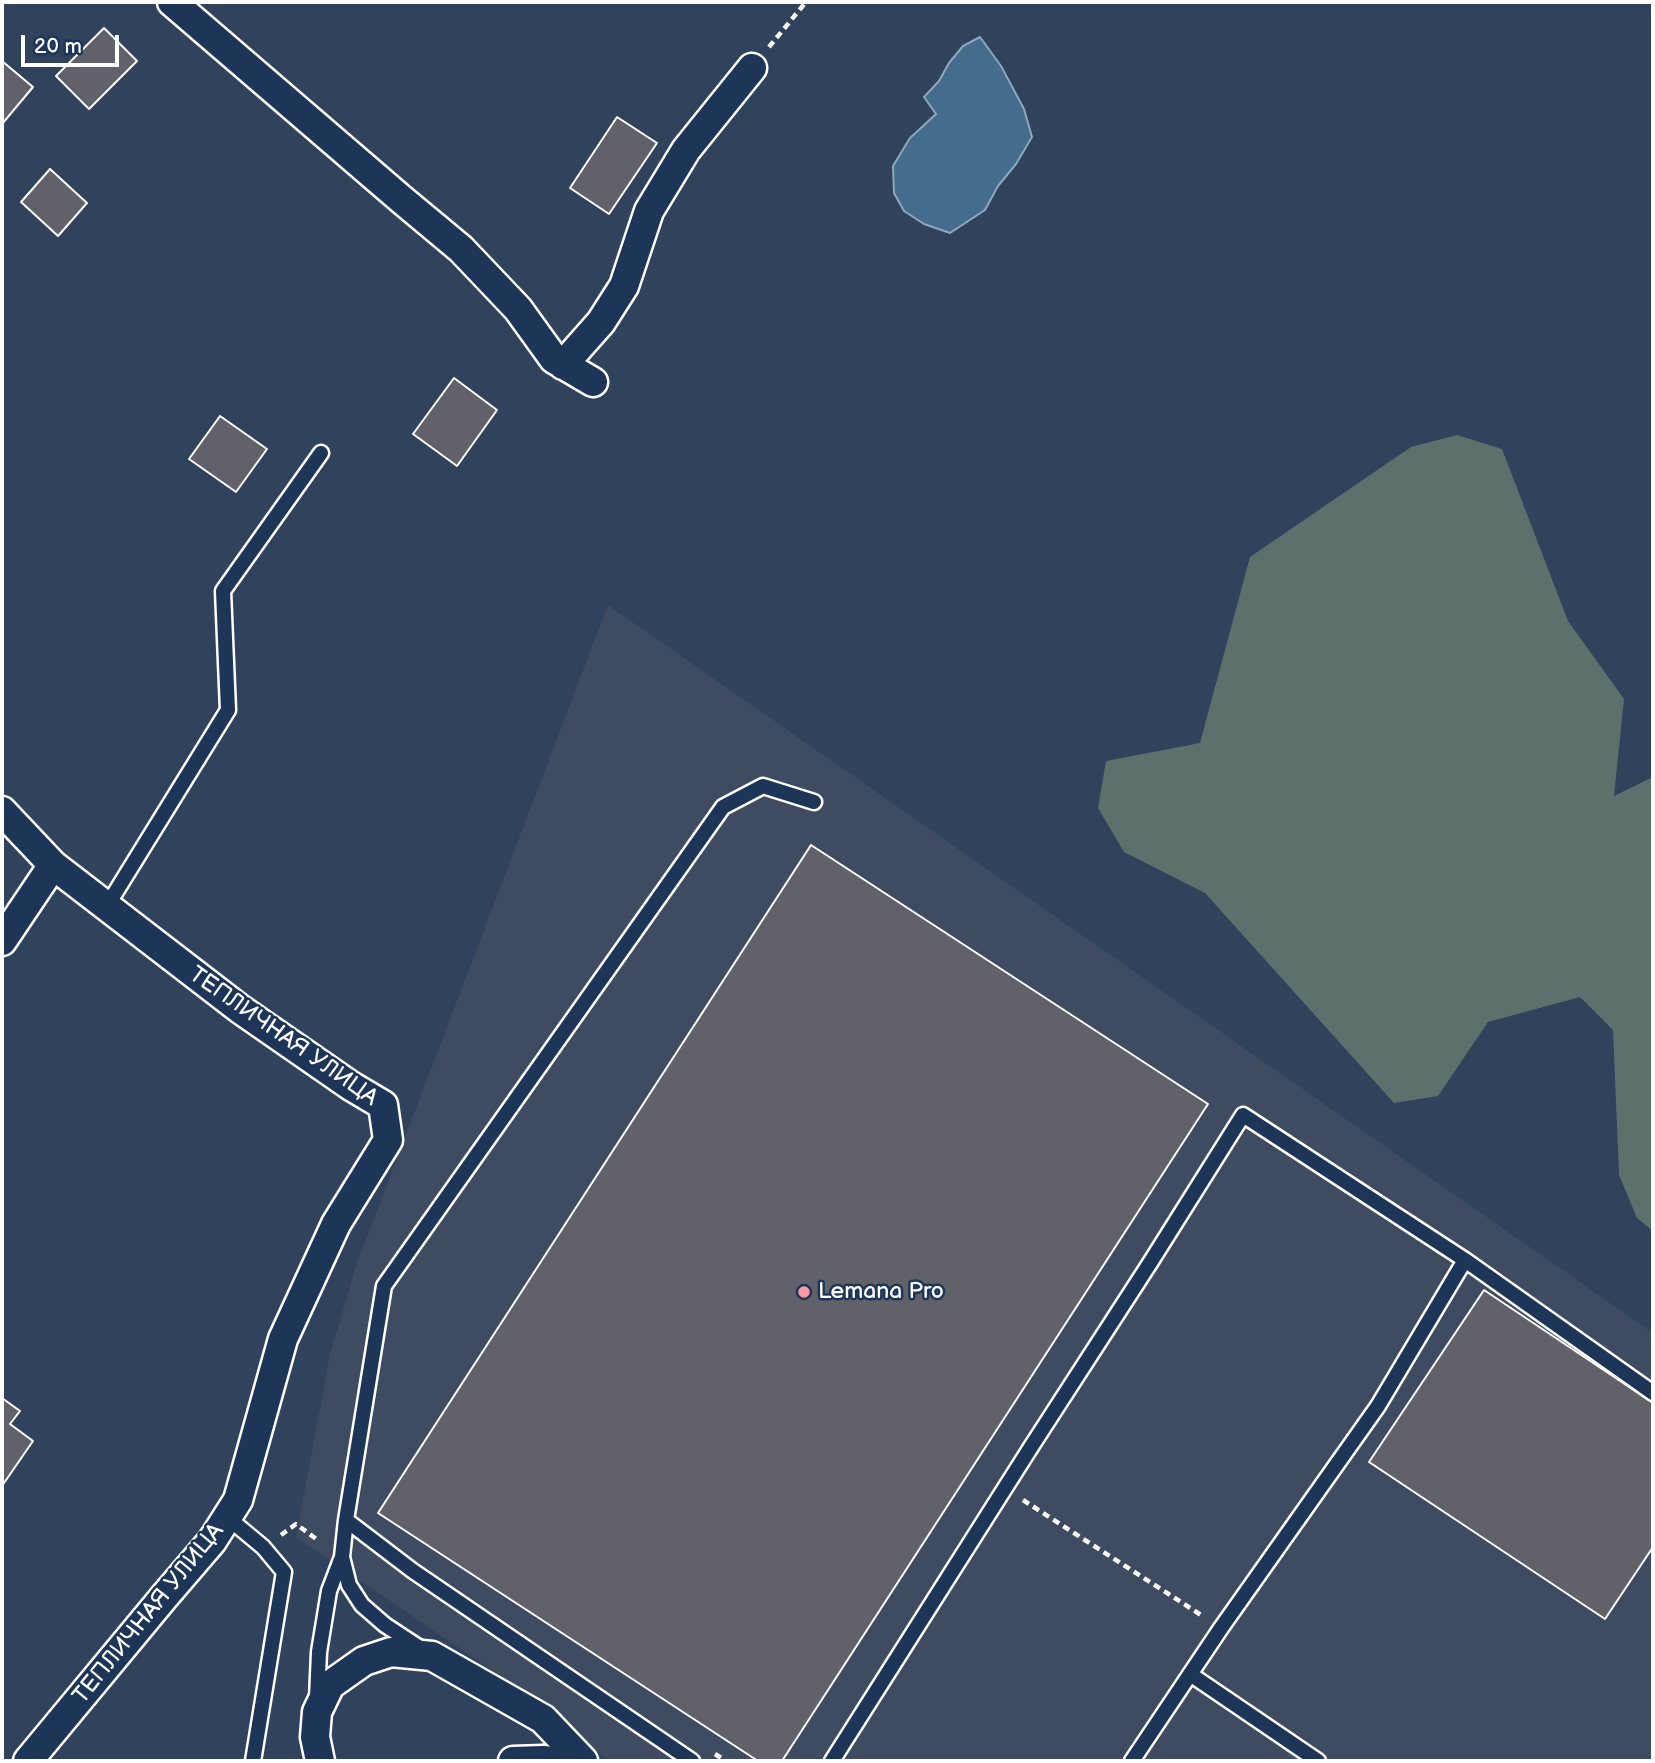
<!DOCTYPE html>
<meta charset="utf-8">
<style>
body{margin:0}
#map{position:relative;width:1655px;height:1763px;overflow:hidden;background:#31425d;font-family:"Balsamiq Sans",sans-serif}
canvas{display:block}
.frame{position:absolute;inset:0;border:4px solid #fff;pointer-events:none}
.scale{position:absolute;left:21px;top:35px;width:98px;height:32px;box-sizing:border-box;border:4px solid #fff;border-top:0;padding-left:9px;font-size:21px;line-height:24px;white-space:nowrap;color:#fff;-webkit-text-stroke:5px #1d3557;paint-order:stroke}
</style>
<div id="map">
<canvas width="1655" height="1763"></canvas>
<div class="frame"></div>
<div class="scale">20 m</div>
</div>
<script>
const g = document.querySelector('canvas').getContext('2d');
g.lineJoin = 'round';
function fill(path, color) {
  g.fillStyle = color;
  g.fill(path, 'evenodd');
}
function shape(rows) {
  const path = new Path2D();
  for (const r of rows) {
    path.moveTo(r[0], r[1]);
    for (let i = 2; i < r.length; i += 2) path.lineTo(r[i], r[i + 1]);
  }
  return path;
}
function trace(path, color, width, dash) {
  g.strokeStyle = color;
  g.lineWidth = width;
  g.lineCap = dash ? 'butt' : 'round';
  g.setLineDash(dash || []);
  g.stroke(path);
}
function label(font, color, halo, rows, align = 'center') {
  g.font = font + ' "Balsamiq Sans",sans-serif';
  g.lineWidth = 5;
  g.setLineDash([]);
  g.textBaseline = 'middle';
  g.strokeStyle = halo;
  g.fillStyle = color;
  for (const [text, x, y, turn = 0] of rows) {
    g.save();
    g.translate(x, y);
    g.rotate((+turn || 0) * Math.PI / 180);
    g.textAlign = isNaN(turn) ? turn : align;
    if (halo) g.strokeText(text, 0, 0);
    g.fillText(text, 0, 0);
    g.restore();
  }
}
const built = shape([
 [608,605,1653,1333,1653,1761,609,1761,531,1697,296,1537,330,1354,357,1263]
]);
const green = shape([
 [1457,435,1502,449,1568,621,1624,699,1614,796,1653,777,1653,1231,1637,1218,1619,1175,1613,1030,1580,997,1488,1022,1438,1096,1394,1103,1205,893,1124,852,1098,808,1106,761,1200,743,1250,557,1411,447]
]);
const water = shape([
 [980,37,1001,66,1024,109,1032,137,1016,164,998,186,985,210,950,233,924,224,904,211,894,193,893,166,910,138,936,114,924,97,939,81,949,63,963,46,980,37]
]);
const building = shape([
 [104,28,137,61,89,109,56,76,104,28],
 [2,61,33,87,2,124,2,61],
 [617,117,657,143,609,214,570,188,617,117],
 [50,169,87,203,58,236,21,202,50,169],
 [454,378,497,410,457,466,413,434,454,378],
 [220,416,267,449,236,492,189,459,220,416],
 [811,845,1208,1104,782,1761,758,1761,378,1513,811,845],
 [1484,1290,1653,1403,1653,1547,1605,1619,1369,1462,1484,1290],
 [2,1398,20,1411,10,1424,33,1441,2,1486,2,1398]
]);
const path = shape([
 [769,47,806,2],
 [1023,1500,1201,1615],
 [281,1535,296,1524,319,1541],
 [715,1754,726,1761]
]);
const lane = shape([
 [107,906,228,710,223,591,321,453],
 [227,1517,263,1547,284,1572,253,1761],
 [346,1520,413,1571,692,1761],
 [342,1557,349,1585,362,1605,385,1625,423,1650],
 [1190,1674,1318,1761],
 [317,1699,319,1652,329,1591,342,1557,346,1520,384,1286,723,807,763,786,814,802],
 [832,1761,1031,1447,1150,1263,1243,1115,1465,1260,1653,1393],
 [1132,1761,1221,1628,1378,1406,1465,1260]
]);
const street = shape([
 [172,2,401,199,461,249,518,309,554,359,593,382],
 [563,365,601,322,624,286,649,211,686,150,752,68],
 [2,811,53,865,240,1009,351,1086,383,1105,388,1140,336,1224,283,1339,238,1500,212,1541,164,1597,28,1761],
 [2,941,53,865],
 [320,1761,315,1737,317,1712,330,1685,364,1661,391,1652,432,1656,543,1719,583,1761],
 [513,1761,543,1760,551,1761]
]);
const markers = [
 [804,1292,7,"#ff9aa2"]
];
const streetNames = [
 ["ТЕПЛИЧНАЯ УЛИЦА",283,1037,35],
 ["ТЕПЛИЧНАЯ УЛИЦА",149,1614,-51]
];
const poiNames = [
 ["Lemana Pro",818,1292]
];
fill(built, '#3f4b61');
fill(green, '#5c716c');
fill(water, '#446c8c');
trace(water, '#8fa7ba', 2);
fill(building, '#61616a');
trace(building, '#fff', 2);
trace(lane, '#fff', 19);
trace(street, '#fff', 33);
trace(path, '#fff', 4.5, [7, 5]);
trace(lane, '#1d3557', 14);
trace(street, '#1d3557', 28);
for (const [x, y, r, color] of markers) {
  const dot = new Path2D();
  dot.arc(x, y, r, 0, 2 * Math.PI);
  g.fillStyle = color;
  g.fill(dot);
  trace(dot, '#1d3557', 2.5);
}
label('23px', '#fff', '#1d3557', streetNames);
label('23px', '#fff', '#1d3557', poiNames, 'left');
</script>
